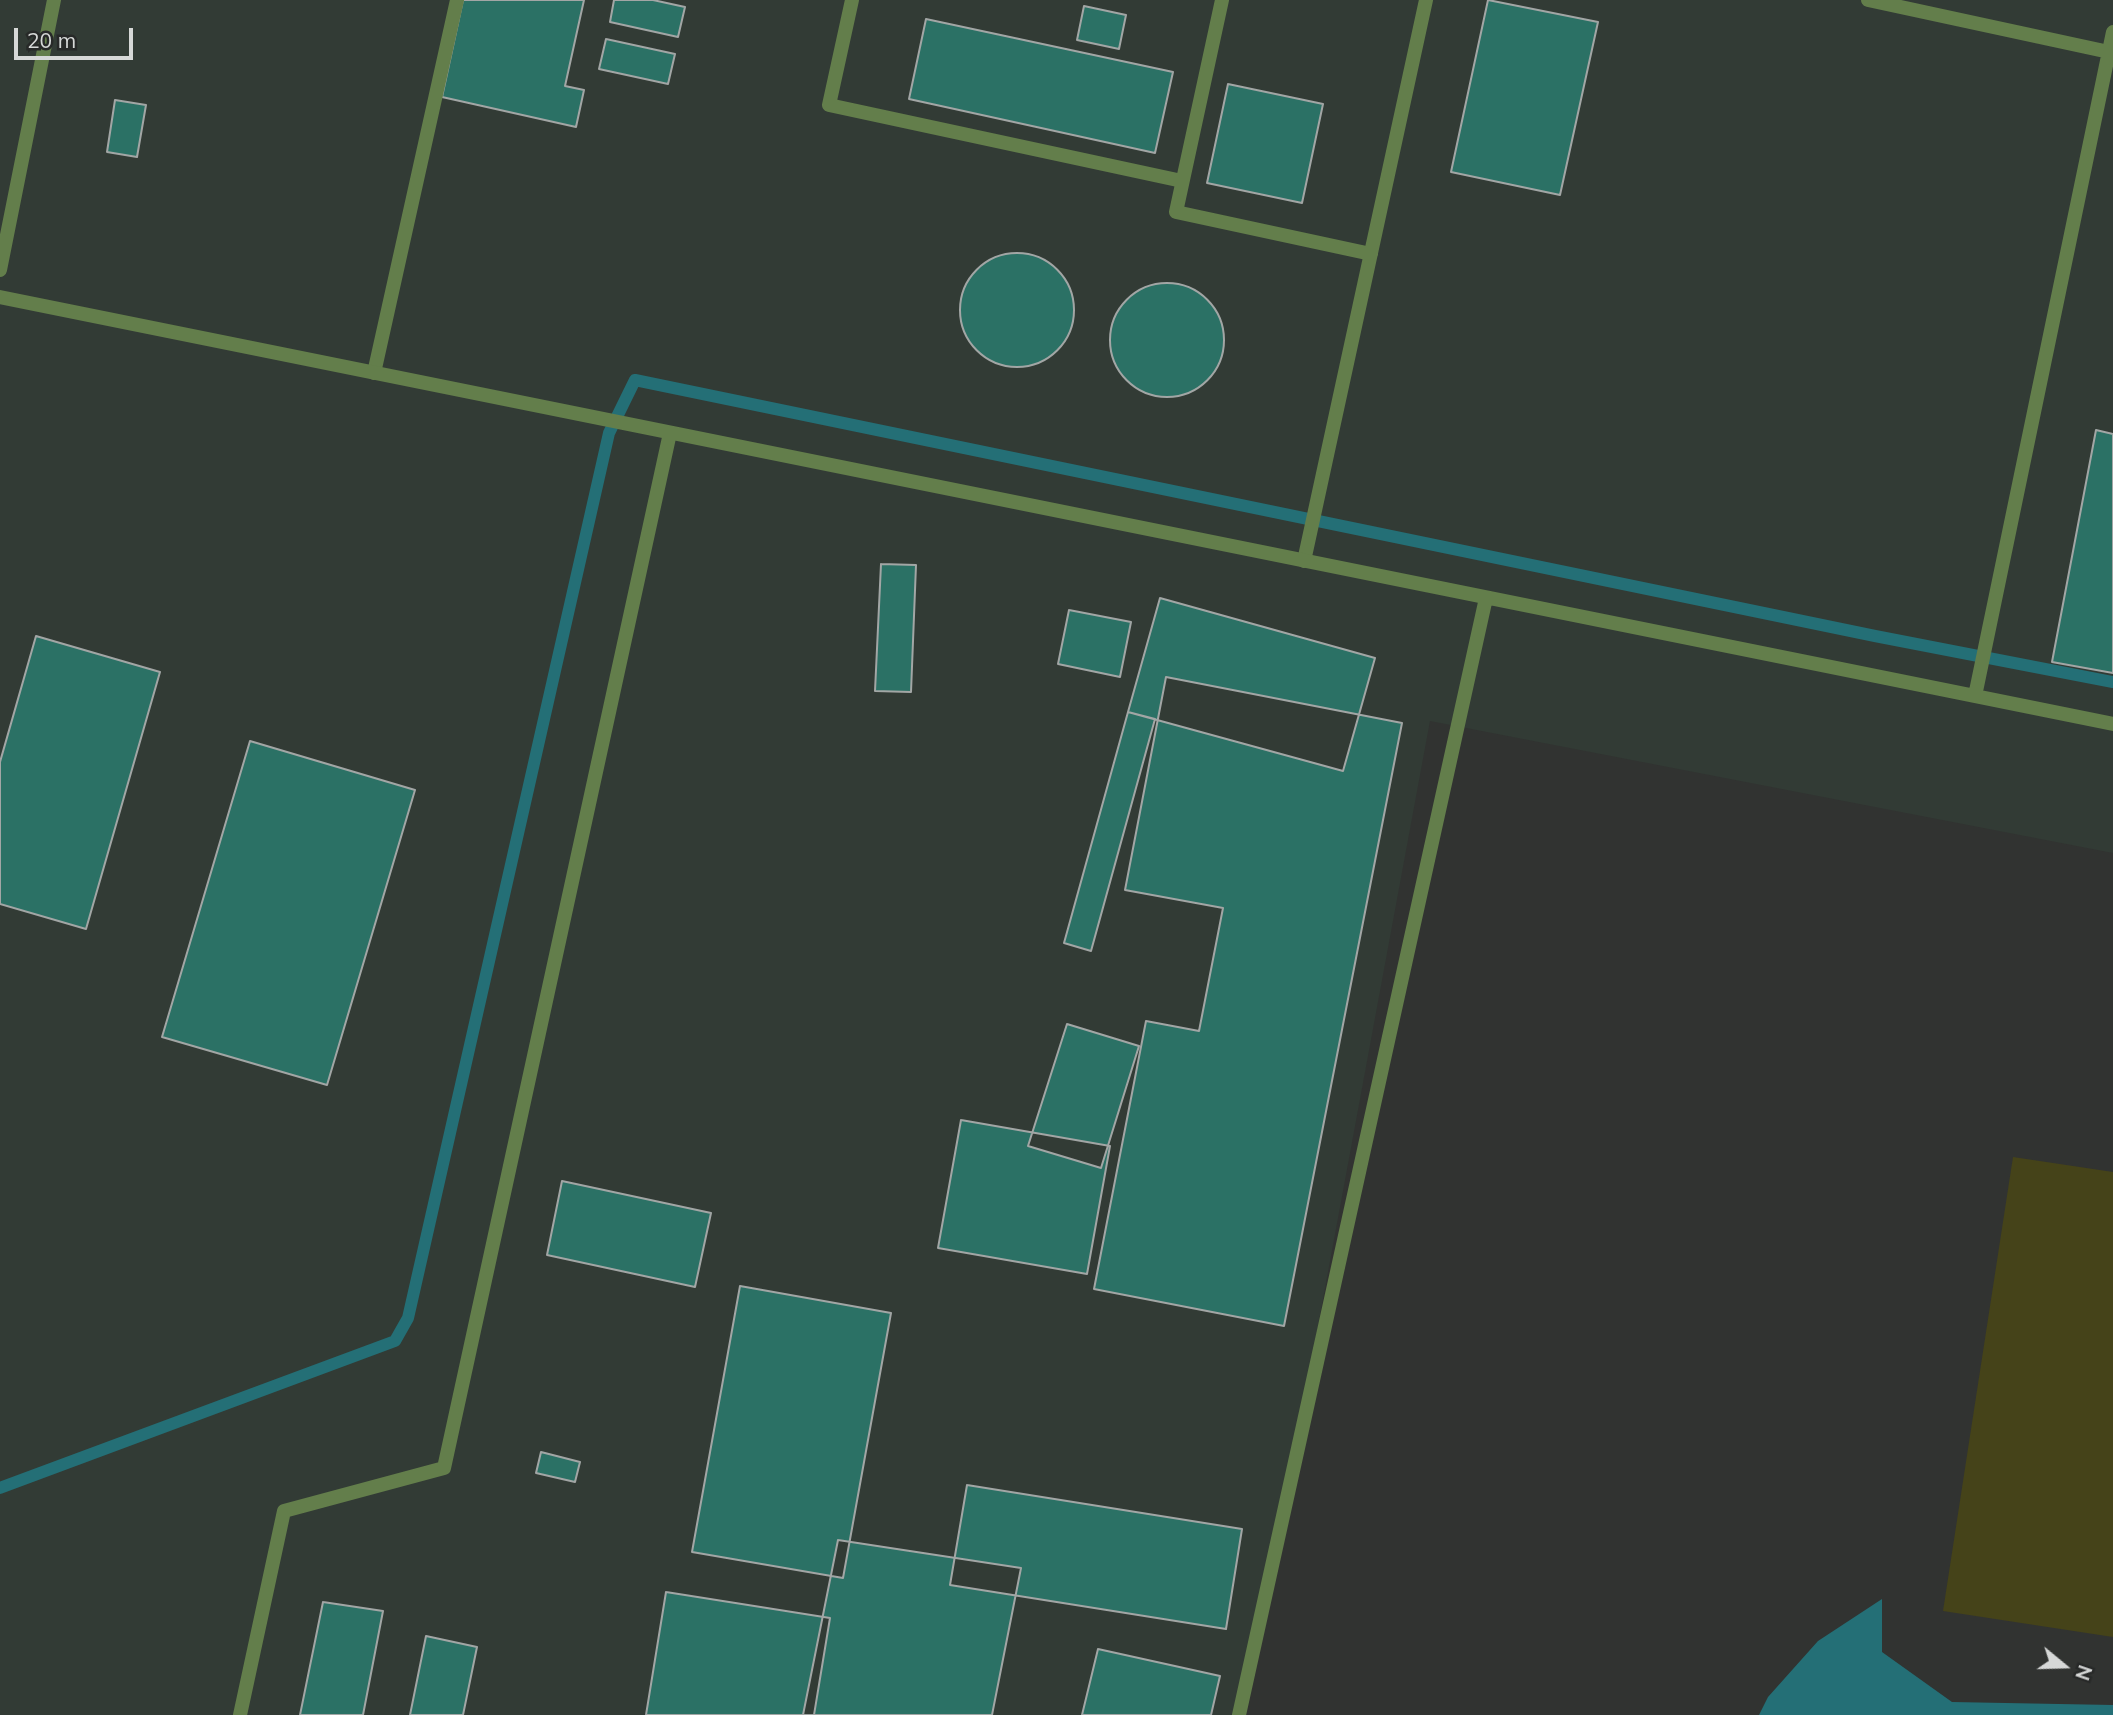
<!DOCTYPE html>
<style>
body{margin:0}
#map{position:relative;width:2113px;height:1715px;overflow:hidden;background:#313331;font-family:Mulish,sans-serif}
canvas{display:block}
.north{position:absolute;left:2029px;top:1631px;width:70px;height:70px;-webkit-text-stroke:5px #272928;paint-order:stroke;rotate:109deg;font-size:19px;font-weight:700;line-height:28px;text-align:center;color:#d6d8d7}
.north::after{content:'';display:block;margin:auto;width:24px;height:32px;background:#d6d8d7;clip-path:polygon(50% 0,100% 100%,50% 72%,0 100%)}
.scale{position:absolute;left:14px;top:28px;width:119px;height:32px;box-sizing:border-box;border:4px solid #d6d8d7;border-top:0;padding-left:9px;font-size:21px;line-height:24px;white-space:nowrap;color:#d6d8d7;-webkit-text-stroke:5px #272928;paint-order:stroke}
</style>
<div id="map">
<canvas width="2113" height="1715"></canvas>
<div class="north">N</div>
<div class="scale">20 m</div>
</div>
<script>
const g = document.querySelector('canvas').getContext('2d');
g.lineJoin = 'round';
function fill(path, color) {
  g.fillStyle = color;
  g.fill(path, 'evenodd');
}
function shape(rows) {
  const path = new Path2D();
  for (const r of rows) {
    if (r.length === 3) {
      path.moveTo(r[0] + r[2], r[1]);
      path.arc(r[0], r[1], r[2], 0, 2 * Math.PI);
      continue;
    }
    path.moveTo(r[0], r[1]);
    for (let i = 2; i < r.length; i += 2) path.lineTo(r[i], r[i + 1]);
  }
  return path;
}
function trace(path, color, width, dash) {
  g.strokeStyle = color;
  g.lineWidth = width;
  g.lineCap = dash ? 'butt' : 'round';
  g.setLineDash(dash || []);
  g.stroke(path);
}
const built = shape([
 [0,0,2113,0,2113,853,1430,721,1246,1715,0,1715]
]);
const green = shape([
 [2013,1157,2113,1172,2113,1637,1943,1611]
]);
const water = shape([
 [1882,1599,1882,1652,1952,1702,2113,1705,2113,1715,1759,1715,1768,1697,1818,1641]
]);
const stream = shape([
 [0,1488,395,1341,408,1318,609,433,635,380,1875,636,2113,682]
]);
const building = shape([
 [463,0,584,0,565,86,584,90,576,127,442,97,463,0],
 [614,0,653,0,685,7,678,37,610,22,614,0],
 [1488,0,1598,22,1560,195,1451,172,1488,0],
 [1084,6,1126,15,1119,49,1077,40,1084,6],
 [926,19,1173,72,1155,153,909,99,926,19],
 [606,39,675,54,668,84,599,69,606,39],
 [1228,84,1323,104,1302,203,1207,183,1228,84],
 [115,100,146,105,137,157,107,152,115,100],
 [1017,310,57],
 [1167,340,57],
 [2096,430,2113,434,2113,673,2052,662,2096,430],
 [881,564,916,565,911,692,875,691,881,564],
 [1160,598,1375,658,1343,771,1128,712,1160,598],
 [1069,610,1131,622,1120,677,1058,664,1069,610],
 [36,636,160,672,86,929,0,904,0,762,36,636],
 [1166,677,1402,723,1284,1326,1094,1289,1146,1021,1199,1031,1223,908,1125,890,1166,677],
 [1128,712,1155,719,1091,951,1064,943,1128,712],
 [250,741,415,790,327,1085,162,1037,250,741],
 [1067,1024,1139,1046,1101,1168,1028,1146,1067,1024],
 [961,1120,1110,1146,1087,1274,938,1248,961,1120],
 [562,1181,711,1213,695,1287,547,1255,562,1181],
 [740,1286,891,1313,843,1578,692,1552,740,1286],
 [541,1452,580,1462,575,1482,536,1473,541,1452],
 [967,1485,1242,1529,1226,1629,950,1585,967,1485],
 [838,1540,1021,1568,992,1715,803,1715,838,1540],
 [666,1592,830,1618,814,1715,646,1715,666,1592],
 [323,1602,383,1611,363,1715,300,1715,323,1602],
 [426,1636,477,1647,463,1715,410,1715,426,1636],
 [1098,1649,1220,1676,1211,1715,1082,1715,1098,1649]
]);
const service = shape([
 [852,0,829,105,1182,181],
 [1222,0,1176,212,1371,254],
 [374,373,457,0],
 [1304,561,1426,0]
]);
const minor = shape([
 [1868,0,2109,52],
 [0,270,54,0],
 [0,297,2113,724],
 [1975,696,2113,32],
 [240,1715,284,1511,444,1468,670,433],
 [1239,1715,1486,598]
]);
fill(built, '#323b35');
fill(green, '#454319');
fill(water, '#246f76');
trace(stream, '#246f76', 12);
fill(building, '#2b7165');
trace(building, '#a2a6a5', 2);
trace(service, '#637e4b', 14);
trace(minor, '#637e4b', 14);
</script>
